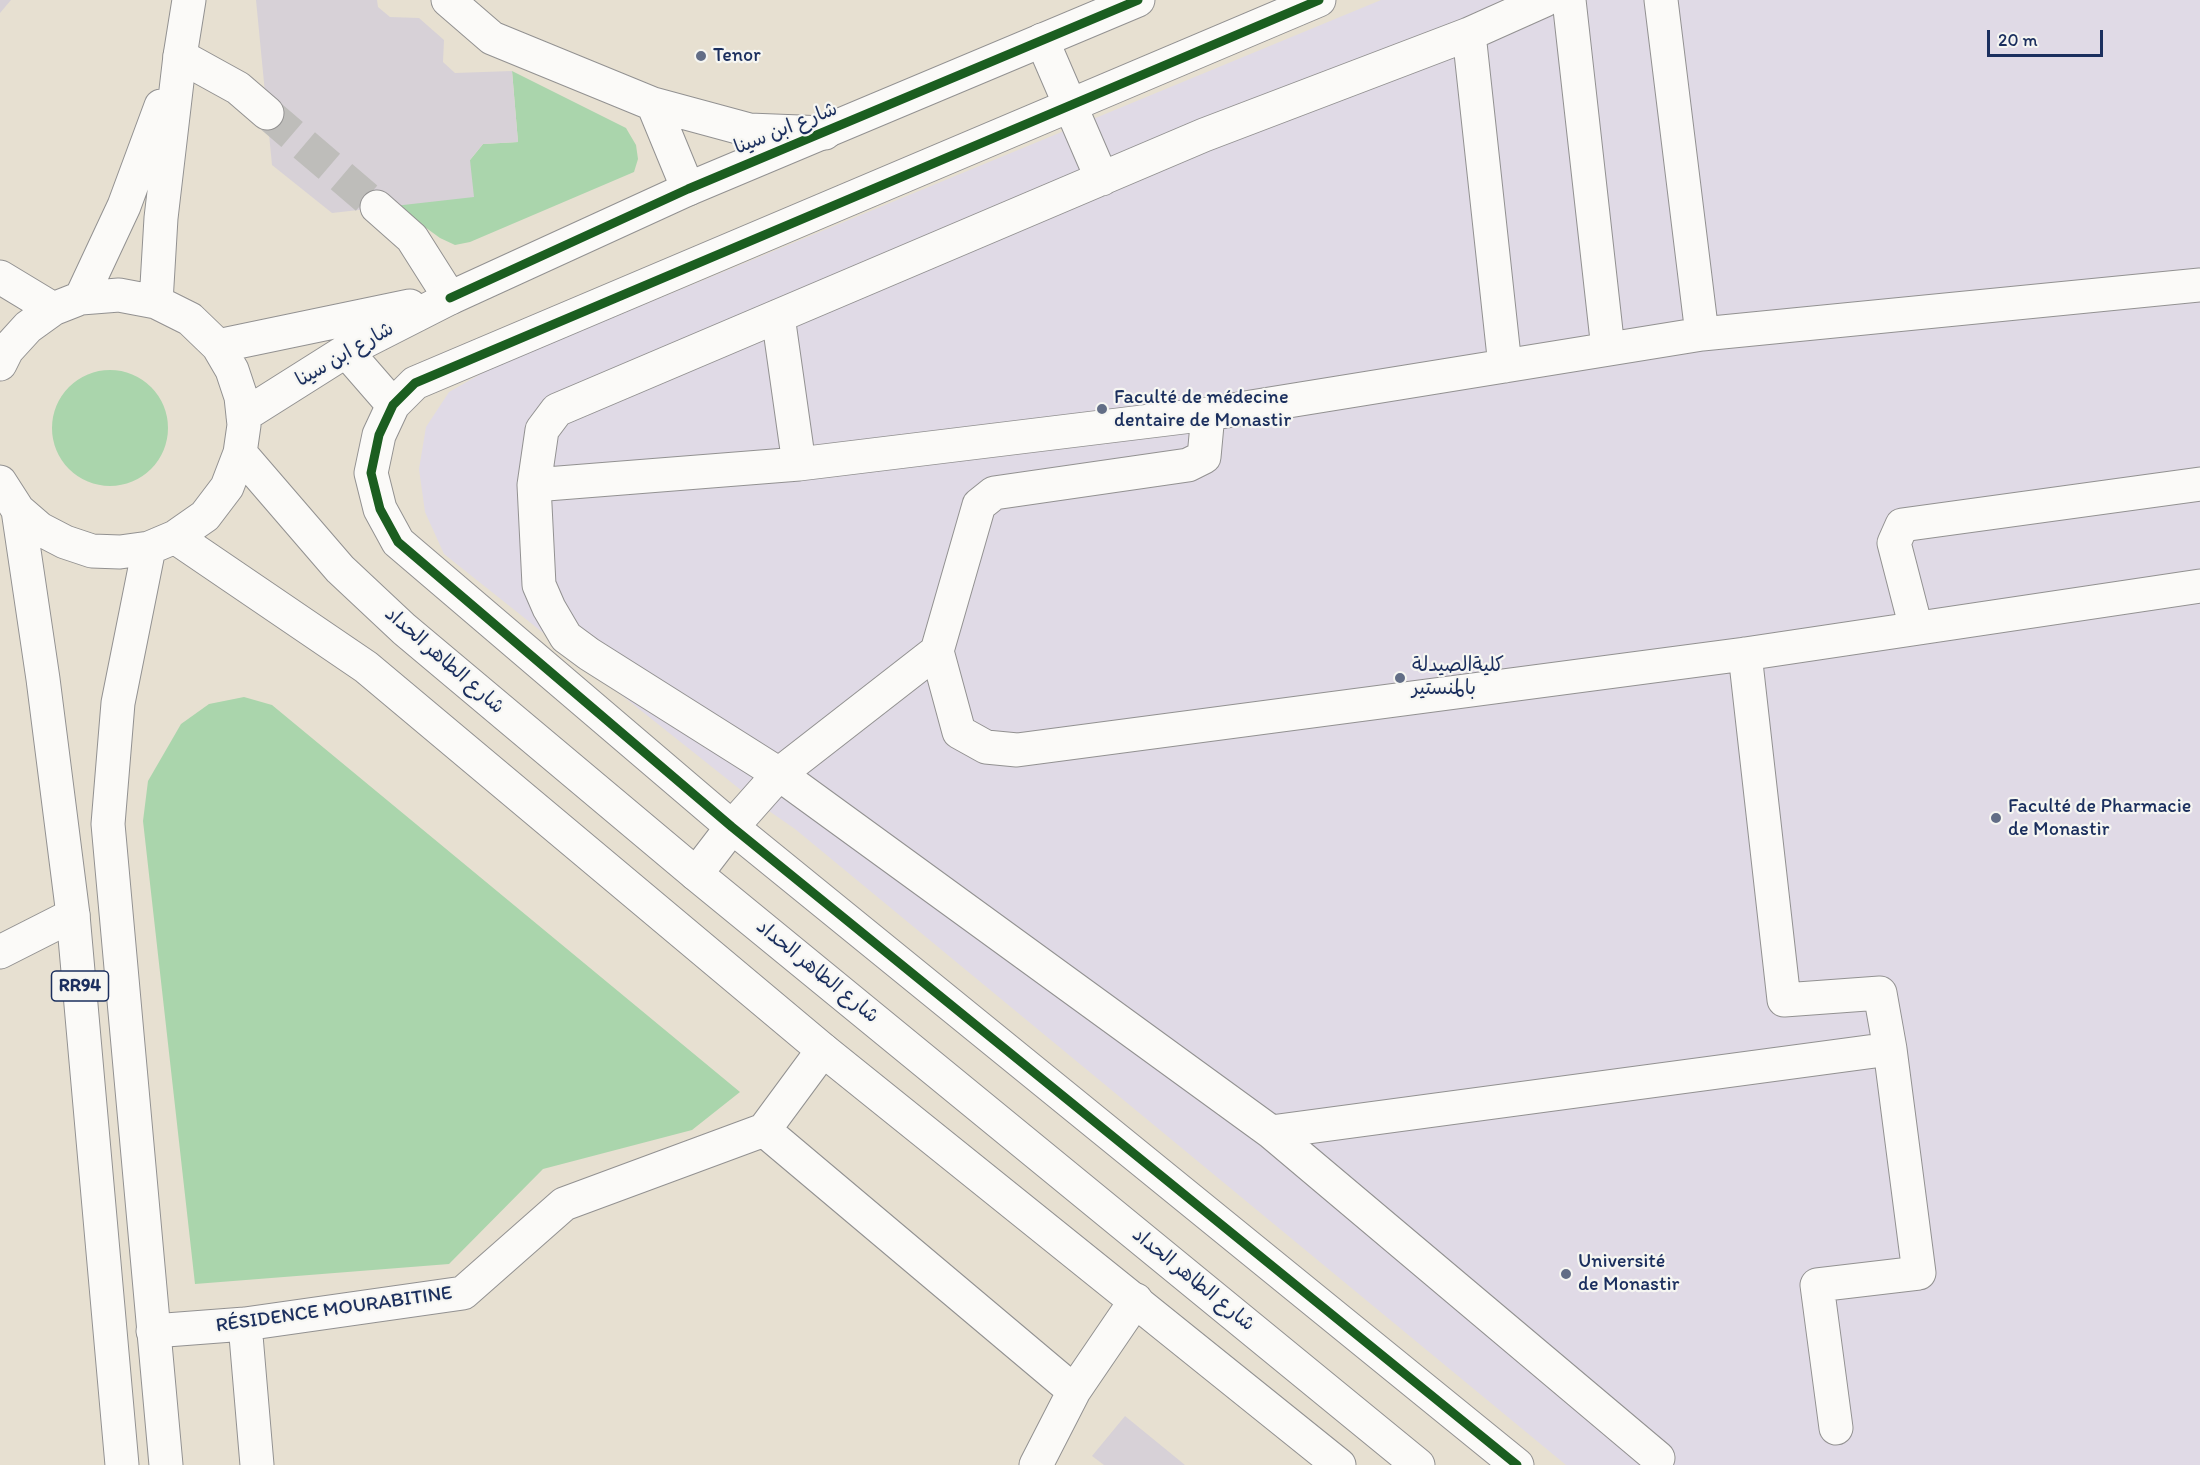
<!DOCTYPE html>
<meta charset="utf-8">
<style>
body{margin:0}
#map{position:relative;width:2200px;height:1465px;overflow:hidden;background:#e7e0d1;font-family:Itim,sans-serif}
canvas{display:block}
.scale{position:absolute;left:1987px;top:30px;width:116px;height:27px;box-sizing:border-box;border:3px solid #1b2f5e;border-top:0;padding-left:8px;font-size:18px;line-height:21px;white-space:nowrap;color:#1b2f5e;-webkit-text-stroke:4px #f6f6f2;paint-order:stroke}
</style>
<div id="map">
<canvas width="2200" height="1465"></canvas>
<div class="scale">20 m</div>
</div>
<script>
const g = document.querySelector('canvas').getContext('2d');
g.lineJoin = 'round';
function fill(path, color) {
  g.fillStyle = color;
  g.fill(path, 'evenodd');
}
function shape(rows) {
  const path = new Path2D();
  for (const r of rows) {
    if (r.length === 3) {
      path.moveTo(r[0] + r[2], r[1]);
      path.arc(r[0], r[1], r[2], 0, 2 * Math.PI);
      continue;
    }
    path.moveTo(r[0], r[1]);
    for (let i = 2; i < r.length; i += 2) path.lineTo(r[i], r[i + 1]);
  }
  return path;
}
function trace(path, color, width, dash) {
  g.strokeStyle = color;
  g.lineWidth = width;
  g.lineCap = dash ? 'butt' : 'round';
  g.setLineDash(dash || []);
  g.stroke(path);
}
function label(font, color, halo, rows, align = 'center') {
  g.font = font + ' Itim,"Playpen Sans Arabic",sans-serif';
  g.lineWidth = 4.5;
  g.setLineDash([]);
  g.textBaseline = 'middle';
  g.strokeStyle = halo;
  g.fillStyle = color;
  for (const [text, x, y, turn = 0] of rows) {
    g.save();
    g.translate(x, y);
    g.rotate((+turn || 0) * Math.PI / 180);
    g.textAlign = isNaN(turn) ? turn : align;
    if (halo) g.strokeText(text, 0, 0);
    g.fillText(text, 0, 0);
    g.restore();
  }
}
const built = shape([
 [1381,0,2200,0,2200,1465,1566,1465,795,829,756,802,444,554,425,512,419,469,426,427,449,392,493,367]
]);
const green = shape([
 [512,71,626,128,636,145,638,159,634,172,470,242,455,245,440,238,396,206,470,160,483,144,518,142],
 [110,428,58],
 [244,697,272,705,740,1092,692,1130,543,1169,449,1264,195,1284,143,821,148,781,181,724,209,704]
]);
const building = shape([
 [0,0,11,0,0,13],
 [256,0,377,0,378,7,390,17,419,18,444,40,443,62,455,73,512,71,518,142,483,144,470,160,474,197,332,213,272,165],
 [1125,1416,1185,1465,1104,1465,1092,1456]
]);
const minorTunnel = shape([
 [267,113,377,207]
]);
const minor = shape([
 [448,0,492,38,653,104,749,130,825,133],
 [1319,0,415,383,393,405,379,435,371,473,380,509,398,542,732,827,1517,1465],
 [1569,0,1608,349],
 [1661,0,1702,334],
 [1042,40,1102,179],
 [180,56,238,88,267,113],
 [653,104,688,189],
 [377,207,412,238,450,298],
 [778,316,799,464],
 [346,351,393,405],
 [1505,366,1469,34,1545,0],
 [1208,414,1204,457,1188,465,994,493,979,505,937,651,959,732,986,747,1017,750,1745,654,2200,586],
 [534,485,542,430,557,410,1204,135,1469,34],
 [1916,628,1894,543,1902,525,2200,484],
 [1745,654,1784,1000,1880,993,1890,1049,1919,1273,1817,1285,1836,1428],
 [696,874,732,827,779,774,937,651],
 [0,952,73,915],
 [764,1130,1074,1391],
 [1271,1132,1890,1049],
 [245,1324,257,1465],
 [153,1331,245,1324,463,1293,564,1204,764,1130,823,1050],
 [1658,1458,1271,1132,779,774,589,654,566,637,549,608,539,585,534,485,799,464,1208,414,1702,334,2200,285],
 [1036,1465,1074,1391,1136,1300]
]);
const major = shape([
 [0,277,53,309],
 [81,298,124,206,161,106],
 [156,302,161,218,180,56,189,0],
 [218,346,410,306],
 [0,364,7,350,28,327,53,309,81,298,119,295,156,302,190,319,218,346,232,370,241,397,244,425,240,453,227,487,205,516,175,537,149,548,120,552,92,551,65,542,40,529,18,510,0,482],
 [243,416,346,351,450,298,688,189,1138,0],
 [240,453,340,569,404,629,696,874,1418,1465],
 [18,510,43,679,73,915,122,1465],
 [175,537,366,667,823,1050,1339,1465],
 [149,548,118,703,108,824,166,1465]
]);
const cycleway = shape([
 [1319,0,415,383,393,405,379,435,371,473,380,509,398,542,732,827,1517,1465],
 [450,298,688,189,1138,0]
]);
const markers = [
 [701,56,6,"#626d86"],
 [1102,409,6,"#626d86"],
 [1400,678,6,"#626d86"],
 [1996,818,6,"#626d86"],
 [1566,1274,6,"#626d86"]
];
const shields = [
 [80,986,57]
];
const shieldNames = [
 ["RR94",80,986]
];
const poiNames = [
 ["Tenor",713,56],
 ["Faculté de médecine",1114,398],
 ["dentaire de Monastir",1114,421],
 ["كليةالصيدلة",1412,666],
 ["بالمنستير",1412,689],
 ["Faculté de Pharmacie",2008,807],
 ["de Monastir",2008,830],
 ["Université",1578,1262],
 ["de Monastir",1578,1285]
];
const streetNames = [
 ["شارع ابن سينا",786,129,-22],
 ["شارع ابن سينا",345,355,-30],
 ["شارع الطاهر الحداد",444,661,41],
 ["شارع الطاهر الحداد",817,972,39],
 ["شارع الطاهر الحداد",1193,1280,39],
 ["RÉSIDENCE MOURABITINE",334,1310,-8]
];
fill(built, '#e0dae6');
fill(green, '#aad5ac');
fill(building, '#d7d1d7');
trace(minorTunnel, '#bebdba', 33, [33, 16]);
trace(minor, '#929191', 35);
trace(major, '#929191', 35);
trace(minor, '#fbfaf8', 33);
trace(major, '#fbfaf8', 33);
trace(cycleway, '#1b5e20', 9);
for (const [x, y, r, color] of markers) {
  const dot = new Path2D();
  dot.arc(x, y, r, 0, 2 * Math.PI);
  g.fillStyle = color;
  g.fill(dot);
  trace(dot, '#f6f6f2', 2);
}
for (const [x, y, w] of shields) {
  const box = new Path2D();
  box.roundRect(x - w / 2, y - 15, w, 30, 4.5);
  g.fillStyle = '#f6f6f2';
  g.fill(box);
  trace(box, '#1b2f5e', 1.5);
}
label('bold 18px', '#1b2f5e', null, shieldNames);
label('20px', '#1b2f5e', '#f6f6f2', poiNames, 'left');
label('20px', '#1b2f5e', '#f6f6f2', streetNames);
</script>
